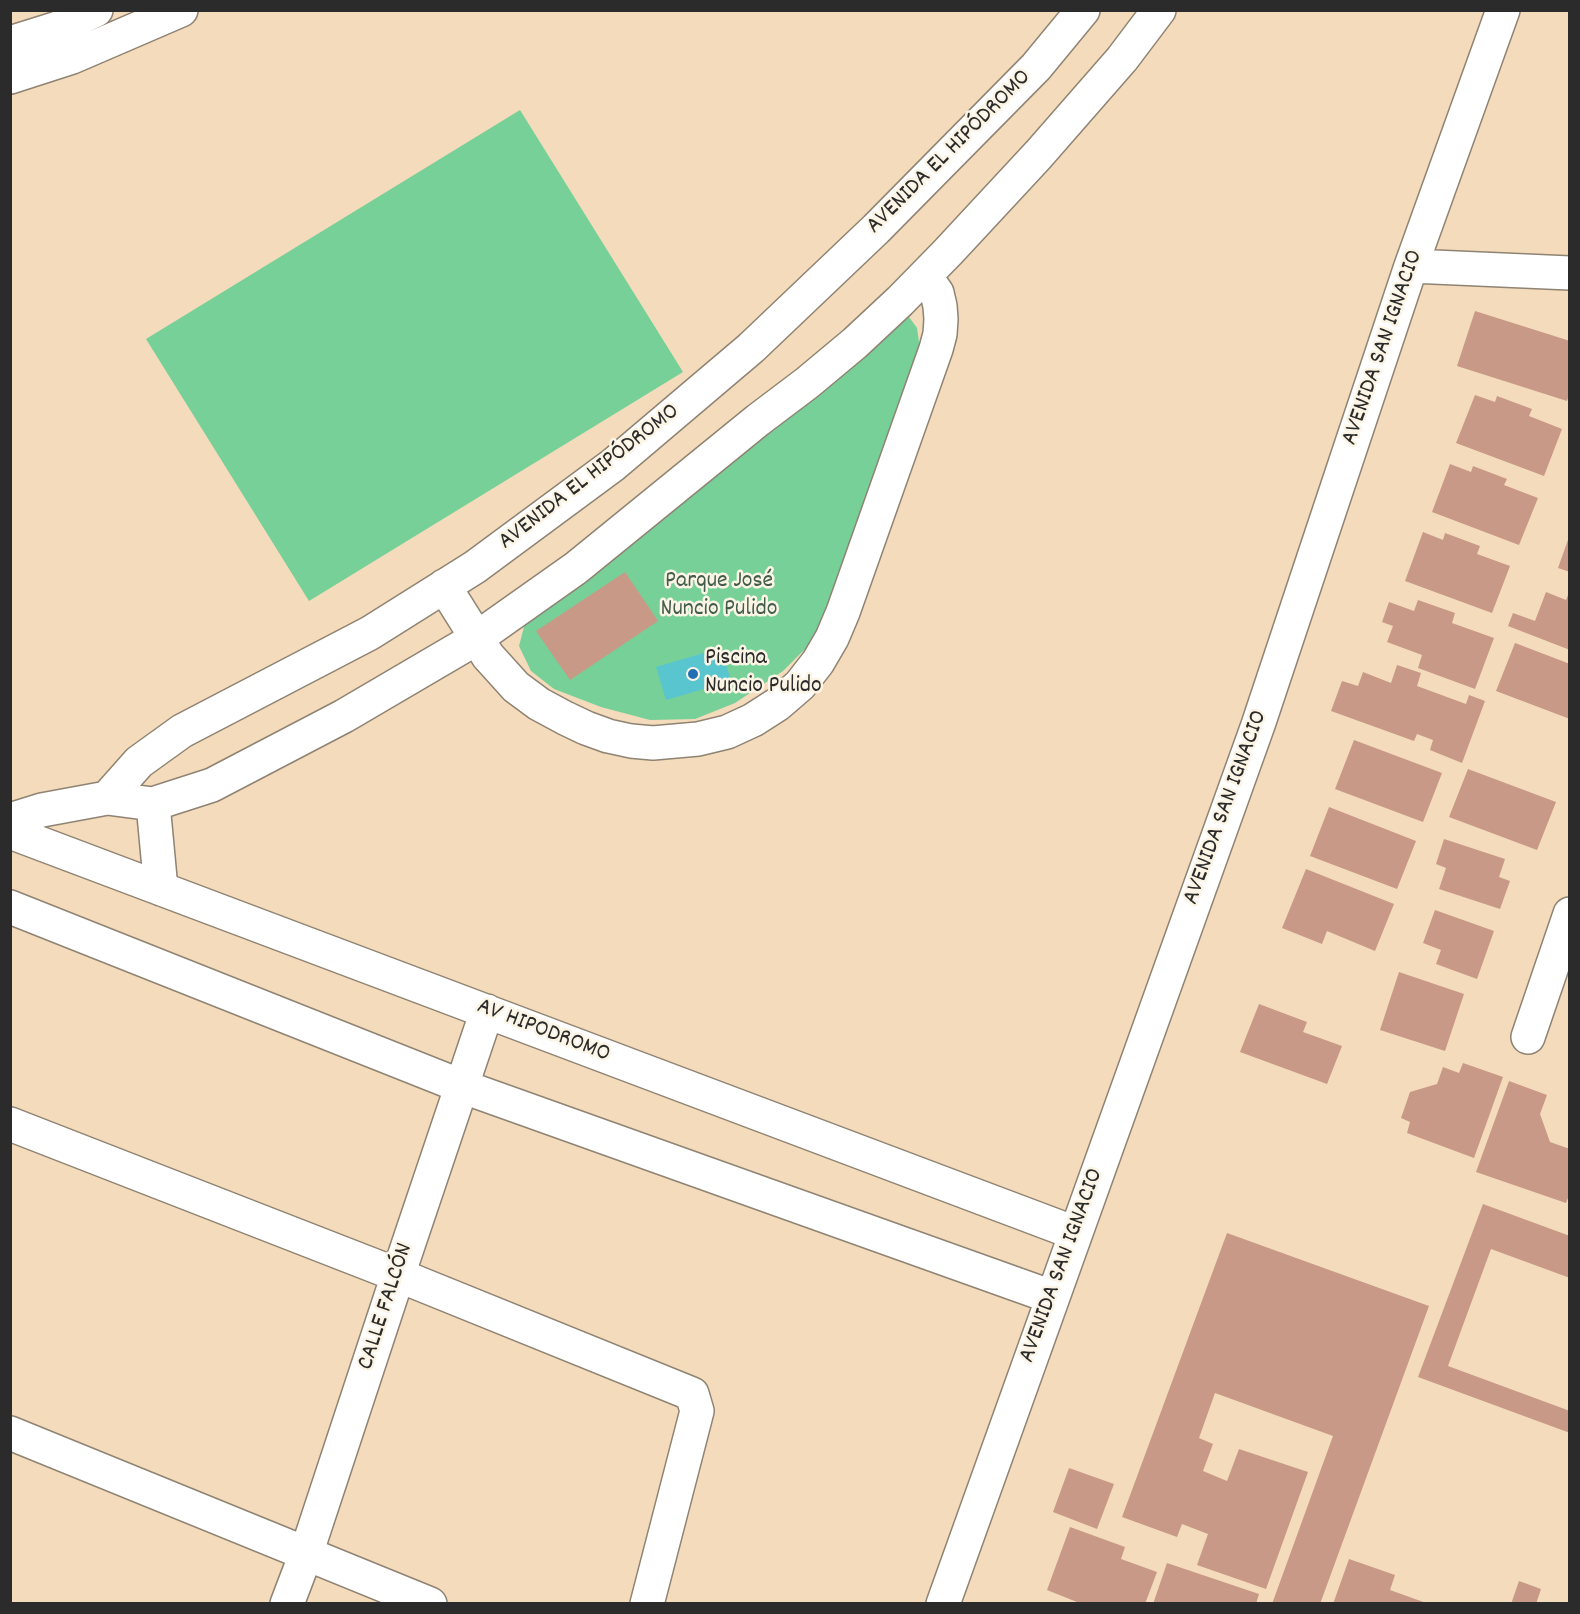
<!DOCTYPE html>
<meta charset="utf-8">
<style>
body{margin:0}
#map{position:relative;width:1580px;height:1614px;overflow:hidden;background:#f3dbbb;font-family:Dekko,sans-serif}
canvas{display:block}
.frame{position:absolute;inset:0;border:12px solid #2b2b2b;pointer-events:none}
</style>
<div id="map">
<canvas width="1580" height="1614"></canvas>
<div class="frame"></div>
</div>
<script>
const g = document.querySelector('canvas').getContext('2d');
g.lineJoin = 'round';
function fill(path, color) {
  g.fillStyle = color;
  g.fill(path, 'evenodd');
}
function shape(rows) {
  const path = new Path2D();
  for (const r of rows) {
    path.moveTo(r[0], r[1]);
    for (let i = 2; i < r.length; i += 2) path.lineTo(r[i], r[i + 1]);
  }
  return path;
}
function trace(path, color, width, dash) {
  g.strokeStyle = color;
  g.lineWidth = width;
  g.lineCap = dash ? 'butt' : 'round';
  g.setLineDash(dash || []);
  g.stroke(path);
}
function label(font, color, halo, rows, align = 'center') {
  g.font = font + ' Dekko,sans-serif';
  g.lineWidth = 5;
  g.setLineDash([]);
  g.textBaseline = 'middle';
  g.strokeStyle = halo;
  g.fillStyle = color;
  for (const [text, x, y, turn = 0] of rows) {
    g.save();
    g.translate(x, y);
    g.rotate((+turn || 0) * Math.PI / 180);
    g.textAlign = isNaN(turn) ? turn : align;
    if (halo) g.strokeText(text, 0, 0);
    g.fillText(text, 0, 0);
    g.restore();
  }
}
const green = shape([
 [520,110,683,372,309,601,146,339],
 [898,314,909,317,917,328,920,349,906,383,870,508,813,641,783,671,735,703,695,719,650,720,601,707,554,689,531,671,519,646,525,623]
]);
const water = shape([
 [721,648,731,681,666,700,656,667]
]);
const building = shape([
 [1475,311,1570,341,1570,392,1567,401,1457,366],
 [1475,395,1495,402,1497,396,1532,409,1529,416,1562,429,1544,476,1456,443],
 [1450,464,1471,472,1473,466,1507,479,1504,485,1538,498,1519,545,1432,512],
 [1423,532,1443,540,1445,533,1480,546,1477,554,1510,566,1492,613,1405,581],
 [1569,537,1570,537,1570,572,1558,568],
 [625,572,658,621,570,680,536,631],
 [1570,590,1570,650,1508,626,1513,613,1535,621,1546,592,1566,600],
 [1418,600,1455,613,1452,623,1494,638,1475,689,1418,668,1422,655,1387,642,1393,626,1382,622,1389,602,1414,611],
 [1515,643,1570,664,1570,719,1496,691],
 [1397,665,1421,673,1417,686,1466,704,1469,695,1485,701,1462,763,1430,750,1433,740,1417,734,1414,741,1331,711,1342,681,1358,686,1363,672,1391,683],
 [1354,740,1442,773,1423,822,1335,789],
 [1468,769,1556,802,1537,850,1449,817],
 [1329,807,1416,841,1397,889,1310,856],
 [1444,839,1505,859,1499,877,1510,881,1500,909,1439,889,1446,868,1436,864],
 [1306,869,1394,904,1375,951,1327,931,1322,944,1282,928],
 [1435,910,1494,931,1477,979,1436,964,1441,950,1423,943],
 [1399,972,1464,994,1445,1051,1380,1030],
 [1259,1004,1307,1022,1303,1032,1342,1046,1327,1084,1240,1052],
 [1463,1063,1503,1077,1474,1158,1407,1133,1410,1122,1401,1118,1410,1092,1437,1084,1443,1067,1459,1073],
 [1509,1081,1547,1095,1540,1114,1550,1142,1570,1149,1570,1193,1566,1203,1476,1172],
 [1483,1204,1570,1236,1570,1278,1491,1249,1448,1366,1570,1411,1570,1433,1418,1377],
 [1227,1233,1429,1306,1320,1604,1272,1604,1333,1436,1215,1393,1199,1438,1213,1444,1203,1471,1227,1481,1239,1449,1308,1472,1266,1589,1197,1565,1208,1534,1182,1524,1177,1537,1122,1517],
 [1069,1468,1114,1484,1097,1529,1053,1512],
 [1070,1527,1125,1547,1121,1559,1157,1572,1145,1604,1082,1604,1047,1590],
 [1349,1559,1395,1575,1390,1590,1429,1604,1333,1604],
 [1167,1563,1259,1594,1256,1604,1153,1604],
 [1519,1581,1541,1589,1536,1604,1511,1604]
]);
const minor = shape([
 [10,43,58,28,96,10],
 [10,77,72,57,181,10],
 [1411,266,1570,273],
 [444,586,488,656,516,687,539,704,565,718,586,728,608,736,631,741,653,743,698,739,727,732,753,720,778,704,800,685,818,662,832,638,843,612,936,349,940,334,941,319,940,306,937,293,925,276],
 [107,798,153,804,212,785,344,716,477,638,576,568,758,420,807,383,855,343,900,301,948,252,1039,154,1122,59,1159,10],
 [153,804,161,889],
 [10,820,42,810,107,798,139,762,182,731,370,633,475,567,613,465,751,348,876,229,1036,67,1083,10],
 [10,832,1075,1233],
 [10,907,461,1086,1052,1297],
 [1528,1037,1570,914],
 [10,1124,398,1275,692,1394,697,1411,647,1604],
 [10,1433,430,1604],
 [287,1604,306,1554,398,1275,487,1011],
 [943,1604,1258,725,1411,266,1503,10]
]);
const markers = [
 [693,674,6,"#1f6fb2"]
];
const streetNames = [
 ["AVENIDA EL HIPÓDROMO",950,153,-45],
 ["AVENIDA SAN IGNACIO",1384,348,-71],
 ["AVENIDA EL HIPÓDROMO",590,478,-38],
 ["AVENIDA SAN IGNACIO",1227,808,-70],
 ["AV HIPODROMO",543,1032,21],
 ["AVENIDA SAN IGNACIO",1063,1266,-70],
 ["CALLE FALCÓN",387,1307,-72]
];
const parkNames = [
 ["Parque José",719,583],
 ["Nuncio Pulido",719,611]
];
const poiNames = [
 ["Piscina",705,660],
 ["Nuncio Pulido",705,688]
];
fill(green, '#76d098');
fill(water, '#58c5cf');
fill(building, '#c99987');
trace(minor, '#8f8373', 36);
trace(minor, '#fff', 33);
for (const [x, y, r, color] of markers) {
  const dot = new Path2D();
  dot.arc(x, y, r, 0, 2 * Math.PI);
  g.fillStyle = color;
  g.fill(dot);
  trace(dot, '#fcf5e5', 2);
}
label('24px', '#2b2b2b', '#fcf5e5', streetNames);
label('24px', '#425d4c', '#fcf5e5', parkNames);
label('24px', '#2b2b2b', '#fcf5e5', poiNames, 'left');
</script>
